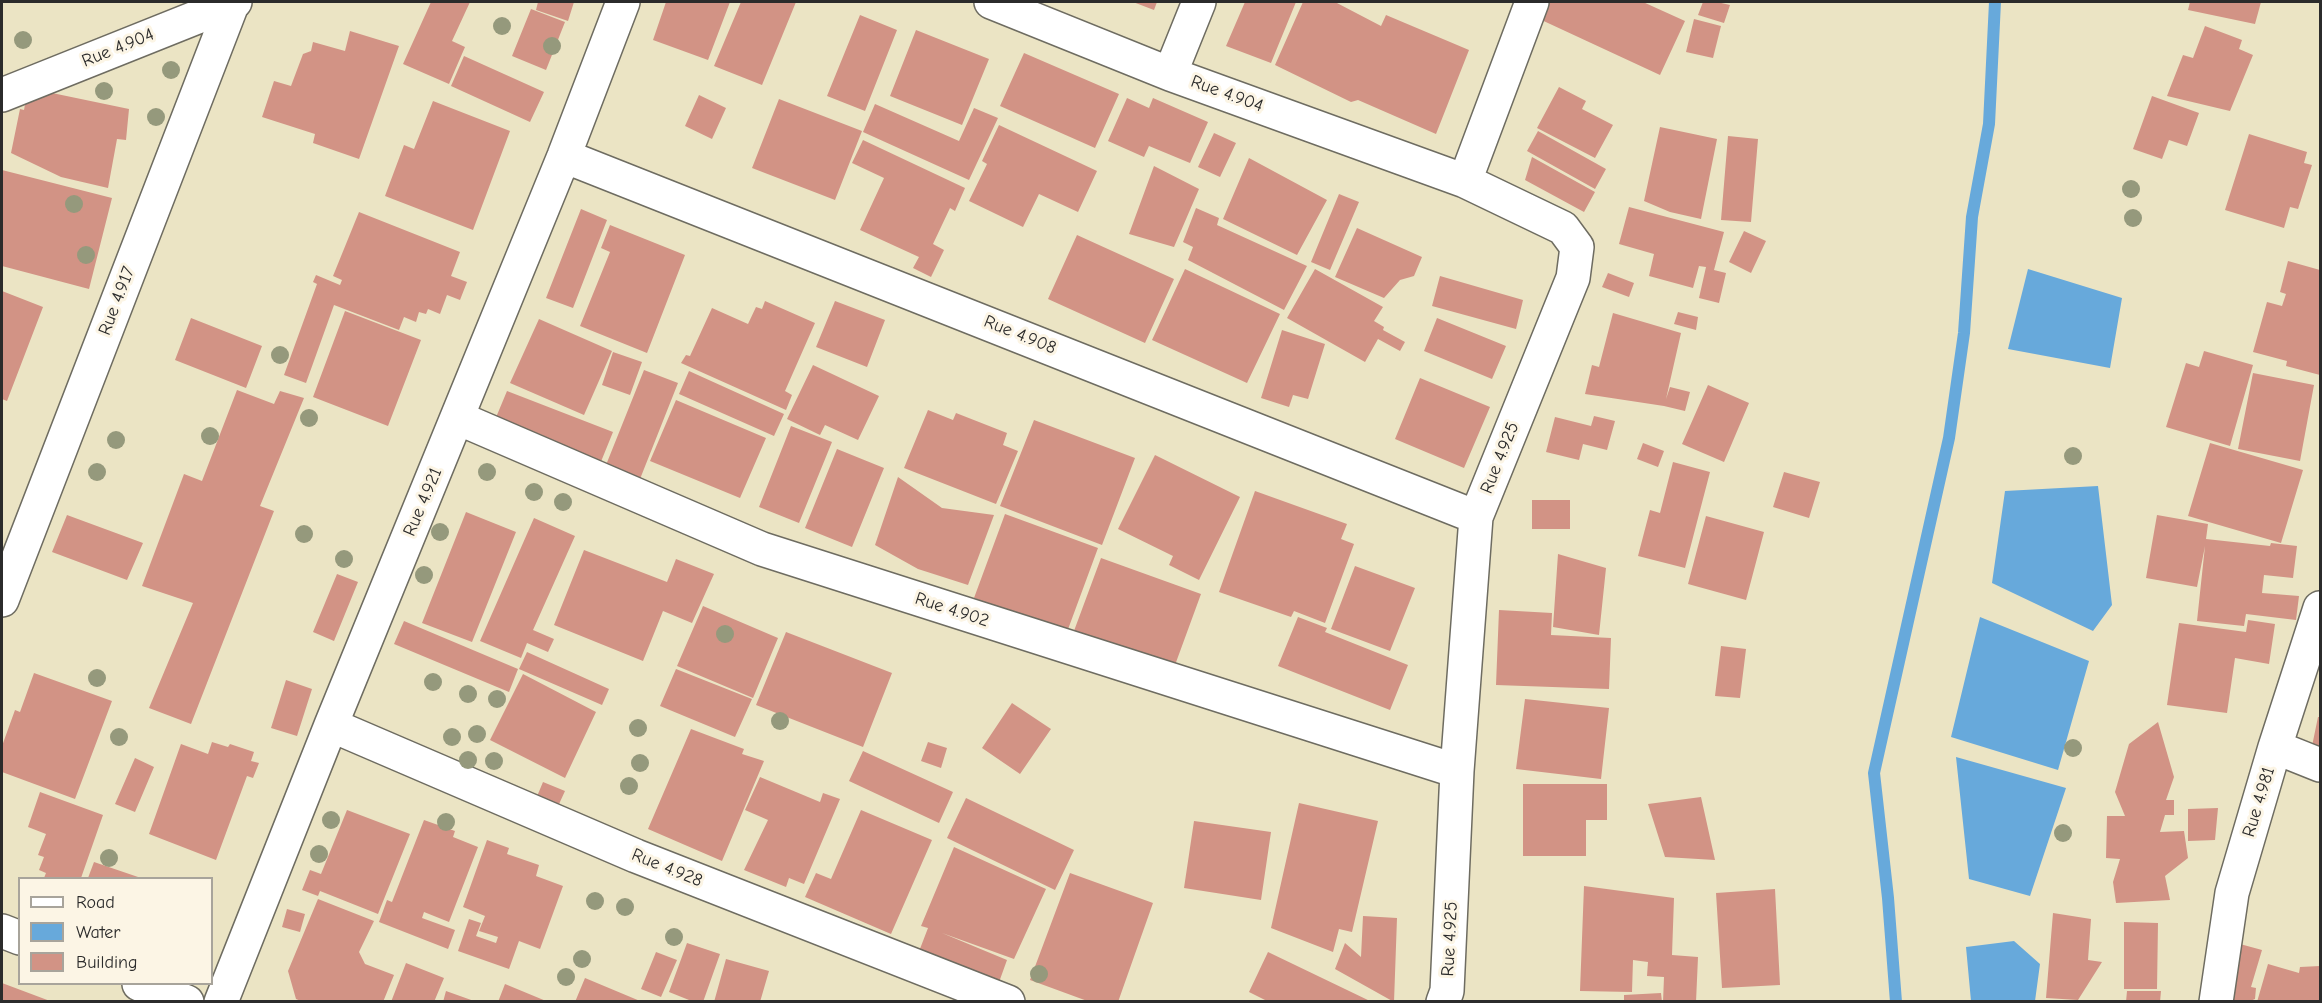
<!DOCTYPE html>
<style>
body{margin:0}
#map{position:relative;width:2322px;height:1003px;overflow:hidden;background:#ebe4c4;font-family:"Comic Neue",sans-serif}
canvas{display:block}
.frame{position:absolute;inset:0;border:3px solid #2b2b2b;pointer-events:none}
.legend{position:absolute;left:18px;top:877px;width:195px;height:108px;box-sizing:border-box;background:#fcf5e5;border:2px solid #a8a49b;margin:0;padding:8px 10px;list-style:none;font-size:18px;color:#2b2b2b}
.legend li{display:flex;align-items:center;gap:12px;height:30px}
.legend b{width:30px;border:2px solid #a8a49b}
</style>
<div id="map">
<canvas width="2322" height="1003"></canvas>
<div class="frame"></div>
<ul class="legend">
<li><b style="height:8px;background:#fff"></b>Road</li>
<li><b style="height:16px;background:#67a9db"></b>Water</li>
<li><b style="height:16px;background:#d29385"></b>Building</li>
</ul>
</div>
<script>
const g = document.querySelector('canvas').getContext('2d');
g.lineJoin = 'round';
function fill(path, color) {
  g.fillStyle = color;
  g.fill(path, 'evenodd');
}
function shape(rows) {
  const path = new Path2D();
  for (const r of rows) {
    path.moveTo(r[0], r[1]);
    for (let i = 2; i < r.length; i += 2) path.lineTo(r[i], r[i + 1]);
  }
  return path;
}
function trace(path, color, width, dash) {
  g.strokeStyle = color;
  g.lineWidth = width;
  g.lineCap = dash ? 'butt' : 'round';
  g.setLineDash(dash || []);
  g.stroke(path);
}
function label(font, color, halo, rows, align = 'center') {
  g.font = font + ' "Comic Neue",sans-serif';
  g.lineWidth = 6;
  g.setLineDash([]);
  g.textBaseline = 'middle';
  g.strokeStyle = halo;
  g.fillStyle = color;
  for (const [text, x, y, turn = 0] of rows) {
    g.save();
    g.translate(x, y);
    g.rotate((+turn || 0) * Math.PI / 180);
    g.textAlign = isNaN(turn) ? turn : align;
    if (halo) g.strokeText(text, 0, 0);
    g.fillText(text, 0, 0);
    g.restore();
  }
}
const water = shape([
 [2028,269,2122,298,2110,368,2008,349],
 [2098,486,2112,605,2093,631,1992,583,2005,491],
 [1980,617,2089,661,2058,770,1951,737],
 [1956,757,2066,788,2030,896,1969,879],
 [2014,941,2040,964,2035,1001,1971,1001,1966,947]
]);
const stream = shape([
 [1896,1002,1888,898,1874,773,1949,438,1964,333,1972,217,1989,124,1995,2]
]);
const building = shape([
 [431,2,470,2,452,41,465,47,449,84,403,64],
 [538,2,574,2,568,21,536,10],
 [666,2,730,2,708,60,653,40],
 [741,2,796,2,762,85,714,66],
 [1133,2,1157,2,1154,10],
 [1245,2,1296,2,1271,63,1226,46],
 [1303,2,1335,2,1381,26,1386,15,1469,50,1436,134,1358,100,1351,102,1275,65],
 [1543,2,1643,2,1685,21,1660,75,1535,17],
 [1703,2,1717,2,1730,5,1724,23,1698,15],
 [2190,2,2261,2,2255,24,2188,10],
 [531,9,565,22,546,70,512,56],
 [860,15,897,30,865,111,827,96],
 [1694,19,1721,26,1713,58,1686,52],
 [2205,26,2242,40,2239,49,2253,55,2230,111,2167,96,2183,55,2193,58],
 [916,30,989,59,962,125,890,96],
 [350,31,399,46,359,159,313,143,315,134,262,117,274,81,291,86,303,54,311,51,313,42,345,51],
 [1024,53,1119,94,1095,148,1000,106],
 [464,56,544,92,530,122,451,86],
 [1559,87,1586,101,1582,109,1613,125,1595,158,1537,128],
 [28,88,129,109,126,140,117,139,108,188,61,177,11,153,20,109,24,110],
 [699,95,726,108,712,139,685,126],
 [2152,96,2199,113,2187,146,2169,140,2162,159,2133,149],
 [1127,98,1149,108,1153,98,1208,122,1190,163,1149,146,1144,157,1108,141],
 [779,99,862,131,835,200,752,168],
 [433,101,510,131,473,230,385,196,404,145,414,149],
 [875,104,959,141,974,108,998,118,969,180,863,132],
 [999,125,1097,171,1078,212,1039,194,1023,227,969,201,987,164,982,161],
 [1660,127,1717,139,1701,219,1670,212,1644,201],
 [1538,131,1606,169,1595,189,1527,151],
 [1214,133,1236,143,1220,177,1198,167],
 [2249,134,2307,152,2304,163,2312,165,2298,209,2290,207,2284,228,2225,210],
 [1728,136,1758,139,1751,222,1721,220],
 [863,140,965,188,955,211,950,208,933,244,944,250,931,277,913,268,919,257,860,230,884,178,852,163],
 [1532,157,1595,192,1584,212,1525,180],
 [1249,158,1327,200,1297,255,1223,219],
 [1154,166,1199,189,1174,247,1129,234],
 [2,170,112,198,89,289,2,266],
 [1339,194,1359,202,1330,270,1311,262],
 [1629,207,1724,232,1714,270,1726,273,1719,303,1699,298,1706,267,1699,266,1693,288,1649,276,1654,254,1619,244],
 [1196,208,1219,218,1217,225,1307,266,1284,310,1188,260,1193,247,1183,242],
 [581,209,607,220,573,308,546,298],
 [359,212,460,252,451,276,467,282,460,300,447,295,440,314,428,309,426,314,419,312,416,322,404,317,399,330,334,305,306,383,284,375,317,284,313,282,316,275,340,285,342,280,333,276],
 [610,225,685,255,647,353,580,326,610,252,601,248],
 [1357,228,1422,257,1414,276,1400,280,1384,298,1335,277],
 [1744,231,1766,241,1751,273,1729,262],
 [1077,235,1174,279,1145,343,1048,299],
 [2288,261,2320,270,2320,375,2286,366,2287,361,2253,352,2267,302,2282,306,2286,294,2280,292],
 [1185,269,1280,314,1247,383,1152,340],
 [1315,269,1383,307,1374,321,1384,327,1383,330,1405,342,1400,351,1378,339,1365,362,1287,318],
 [1608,273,1634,283,1629,297,1602,287],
 [1440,276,1523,300,1516,329,1432,306],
 [2,291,43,307,7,401,2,399],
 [765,301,815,323,785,391,792,395,786,410,681,363,686,355,690,356,712,308,748,324,756,307,762,309],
 [835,301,885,320,867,367,816,347],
 [345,311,421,340,388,426,313,397],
 [1678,312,1698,317,1696,330,1674,324],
 [1613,313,1681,333,1666,399,1670,387,1690,392,1685,411,1664,406,1585,394,1592,365,1599,367],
 [191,318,262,346,246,388,175,360],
 [1437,318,1506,346,1492,379,1424,351],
 [539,319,612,351,584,415,510,383],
 [1282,330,1325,344,1308,399,1293,395,1289,407,1261,398],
 [2204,351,2253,365,2230,446,2166,427,2186,363,2199,367],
 [613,352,642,362,630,395,602,385],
 [813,365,879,396,858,440,825,425,820,435,787,419],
 [644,370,678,383,640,479,606,465],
 [689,371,784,414,774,436,679,394],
 [2253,373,2314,385,2300,461,2238,449],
 [1420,378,1490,407,1464,468,1395,439],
 [1708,385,1749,403,1724,462,1682,444],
 [237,390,274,404,280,391,304,398,260,506,274,511,191,724,149,708,193,603,142,586,184,474,202,481],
 [507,391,613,432,598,469,492,427],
 [676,400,766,438,740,498,650,461],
 [928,410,953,420,956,413,1007,433,1003,445,1018,451,996,504,904,468],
 [1594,416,1615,421,1607,450,1583,444,1579,460,1546,452,1555,417,1591,426],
 [1034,420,1135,458,1102,545,1000,506],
 [791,426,832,442,799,523,759,507],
 [1643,443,1664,451,1658,467,1637,459],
 [2210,443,2303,470,2281,543,2188,516],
 [837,449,884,468,852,547,805,528],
 [1155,455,1240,497,1199,580,1169,565,1173,556,1118,529],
 [1673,462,1710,472,1685,568,1638,556,1650,510,1660,513],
 [1784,472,1820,482,1809,518,1773,507],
 [898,477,942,508,994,515,968,585,918,569,875,545],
 [1255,491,1347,524,1341,539,1354,544,1325,623,1294,611,1291,617,1219,592],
 [1532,500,1570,500,1570,529,1532,529],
 [466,512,516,532,472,642,422,623],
 [1005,514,1098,548,1067,632,974,598],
 [67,515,143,543,127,580,52,552],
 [2157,515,2208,524,2206,539,2270,546,2271,543,2297,546,2293,578,2264,575,2262,593,2299,596,2296,620,2246,614,2244,626,2197,621,2205,546,2197,587,2146,578],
 [1706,516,1764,532,1746,600,1688,584],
 [534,518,575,536,533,630,554,639,548,652,527,643,521,658,480,641],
 [584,550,667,582,676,559,714,574,692,623,663,611,643,661,554,625],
 [1558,554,1606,568,1599,635,1553,627],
 [1101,558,1201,594,1171,676,1071,639],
 [1355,566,1415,588,1390,651,1331,629],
 [337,574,358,582,334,641,313,632],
 [703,606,778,638,753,698,677,666],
 [1499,610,1552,613,1551,635,1611,638,1609,689,1496,685],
 [1298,617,1327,628,1325,632,1408,665,1390,710,1278,666],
 [2248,620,2275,624,2269,664,2235,658,2227,713,2167,705,2179,623,2246,632],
 [404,621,518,669,509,692,394,644],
 [786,632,892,673,863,747,756,705],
 [1721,646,1746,649,1740,698,1715,696],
 [527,652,609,689,602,705,519,669],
 [676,669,752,699,735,737,660,706],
 [34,673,112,701,75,799,2,772,2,746,15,710,20,712],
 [523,674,596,712,565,778,490,740],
 [286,680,312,689,297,736,271,728],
 [1525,699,1609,708,1601,779,1516,769],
 [1012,703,1051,729,1020,774,982,748],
 [2318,717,2320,717,2320,753,2311,751],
 [2158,722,2174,777,2166,800,2174,800,2174,815,2165,815,2160,832,2184,831,2188,858,2165,876,2170,900,2116,903,2113,882,2120,859,2106,858,2107,816,2125,816,2115,792,2129,744],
 [691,729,744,749,742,754,764,761,722,861,648,829],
 [212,742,228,747,230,744,254,752,251,761,259,763,253,778,247,776,216,860,149,834,181,744,208,754],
 [928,742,947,748,941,768,921,761],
 [863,751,953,792,939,823,849,781],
 [135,758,154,767,135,812,115,804],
 [760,777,820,802,823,793,840,799,804,884,789,878,786,887,744,870,768,820,745,810],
 [543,782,565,791,554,815,533,806],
 [1523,784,1607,784,1607,820,1586,820,1586,856,1523,856],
 [40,792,103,815,81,878,44,878,46,873,39,870,44,857,38,855,46,834,28,827],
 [1701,797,1715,860,1665,857,1648,804],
 [966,798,1074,850,1055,890,947,838],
 [1299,803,1378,821,1352,932,1339,929,1333,952,1271,928],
 [2218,808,2215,840,2188,841,2188,809],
 [347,810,410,834,378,914,320,891,318,896,302,890,310,870,321,874],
 [861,810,932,840,891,934,805,897,816,873,831,879],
 [424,820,455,831,453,837,478,847,449,922,424,912,422,918,455,930,448,949,379,922,387,900,392,902],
 [1194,821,1271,832,1261,900,1184,888],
 [487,840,509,848,507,854,539,865,536,876,563,886,540,949,519,941,509,969,458,951,469,919,481,923,476,936,496,943,498,937,479,931,485,916,463,907],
 [954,847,1046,889,1014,959,942,933,1007,960,998,985,918,954,928,928,921,926],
 [94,862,141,878,88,878],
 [1070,873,1153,903,1118,1002,1090,1002,1030,980],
 [1584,886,1674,898,1672,955,1698,957,1696,1002,1663,1002,1664,977,1647,976,1648,962,1633,960,1632,992,1580,991],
 [1775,889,1780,985,1722,988,1716,893],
 [318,899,374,921,359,952,365,964,394,975,383,1002,303,1002,296,999,288,971],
 [287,909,305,914,300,932,282,927],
 [2053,913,2091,919,2088,960,2102,962,2078,1000,2046,998],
 [1363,916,1397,918,1394,1002,1335,969,1345,943,1361,957],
 [2124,922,2158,923,2157,989,2124,989],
 [687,943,720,954,703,1002,694,1002,669,992],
 [2240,944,2262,950,2251,987,2256,988,2255,999,2248,1002,2226,1002],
 [656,952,677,960,661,997,641,989],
 [1268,952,1372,1002,1269,1002,1249,992],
 [726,959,769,971,760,1002,714,1002],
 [406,963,444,978,434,1002,391,1002],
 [2268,964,2299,973,2300,967,2320,966,2320,1002,2257,1002],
 [585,978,640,1001,640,1002,575,1002],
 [2,983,50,1001,50,1002,2,1002],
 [505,984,546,1001,546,1002,498,1002],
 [446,991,474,1001,474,1002,443,1002],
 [2127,991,2161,991,2160,1002,2126,1002],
 [1661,993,1662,1002,1624,1002,1624,995]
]);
const minor = shape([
 [991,2,1170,74,1465,181],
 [1170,74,1199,2],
 [2,95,235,2],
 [564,156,1476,517],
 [458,418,762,549,1457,771],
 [2,600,233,2],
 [331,725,636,856,1008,1002],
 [2275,747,2320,765],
 [2,931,20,938],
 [139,984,187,1002],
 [221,1002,331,725,564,156,623,2],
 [1443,1002,1447,991,1457,771,1476,517,1573,278,1577,247,1563,228,1465,181,1532,2],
 [2216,1002,2232,893,2275,747,2320,608]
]);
const trees = [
 [502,26],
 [23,40],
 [552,46],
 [171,70],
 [104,91],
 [156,117],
 [2131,189],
 [74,204],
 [2133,218],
 [86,255],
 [280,355],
 [309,418],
 [210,436],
 [116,440],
 [2073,456],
 [97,472],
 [487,472],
 [534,492],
 [563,502],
 [440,532],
 [304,534],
 [344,559],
 [424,575],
 [725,634],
 [97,678],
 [433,682],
 [468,694],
 [497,699],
 [780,721],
 [638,728],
 [477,734],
 [119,737],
 [452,737],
 [2073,748],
 [468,760],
 [494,761],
 [640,763],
 [629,786],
 [331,820],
 [446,822],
 [2063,833],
 [319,854],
 [109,858],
 [595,901],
 [625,907],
 [674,937],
 [582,959],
 [1039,974],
 [566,977]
];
const streetNames = [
 ["Rue 4.904",118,48,-22],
 ["Rue 4.904",1227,94,20],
 ["Rue 4.917",117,301,-69],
 ["Rue 4.908",1020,335,22],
 ["Rue 4.925",1500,458,-68],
 ["Rue 4.921",423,502,-67],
 ["Rue 4.902",952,610,18],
 ["Rue 4.981",2259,802,-73],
 ["Rue 4.928",667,868,22],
 ["Rue 4.925",1450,939,-87]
];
fill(water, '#67a9db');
trace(stream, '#67a9db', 12);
fill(building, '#d29385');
trace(minor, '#6e6c61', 36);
trace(minor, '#fff', 33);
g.fillStyle = '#95997c';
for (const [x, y] of trees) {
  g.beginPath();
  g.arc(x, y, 9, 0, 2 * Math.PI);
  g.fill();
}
label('18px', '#2b2b2b', '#fcf5e5', streetNames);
</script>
